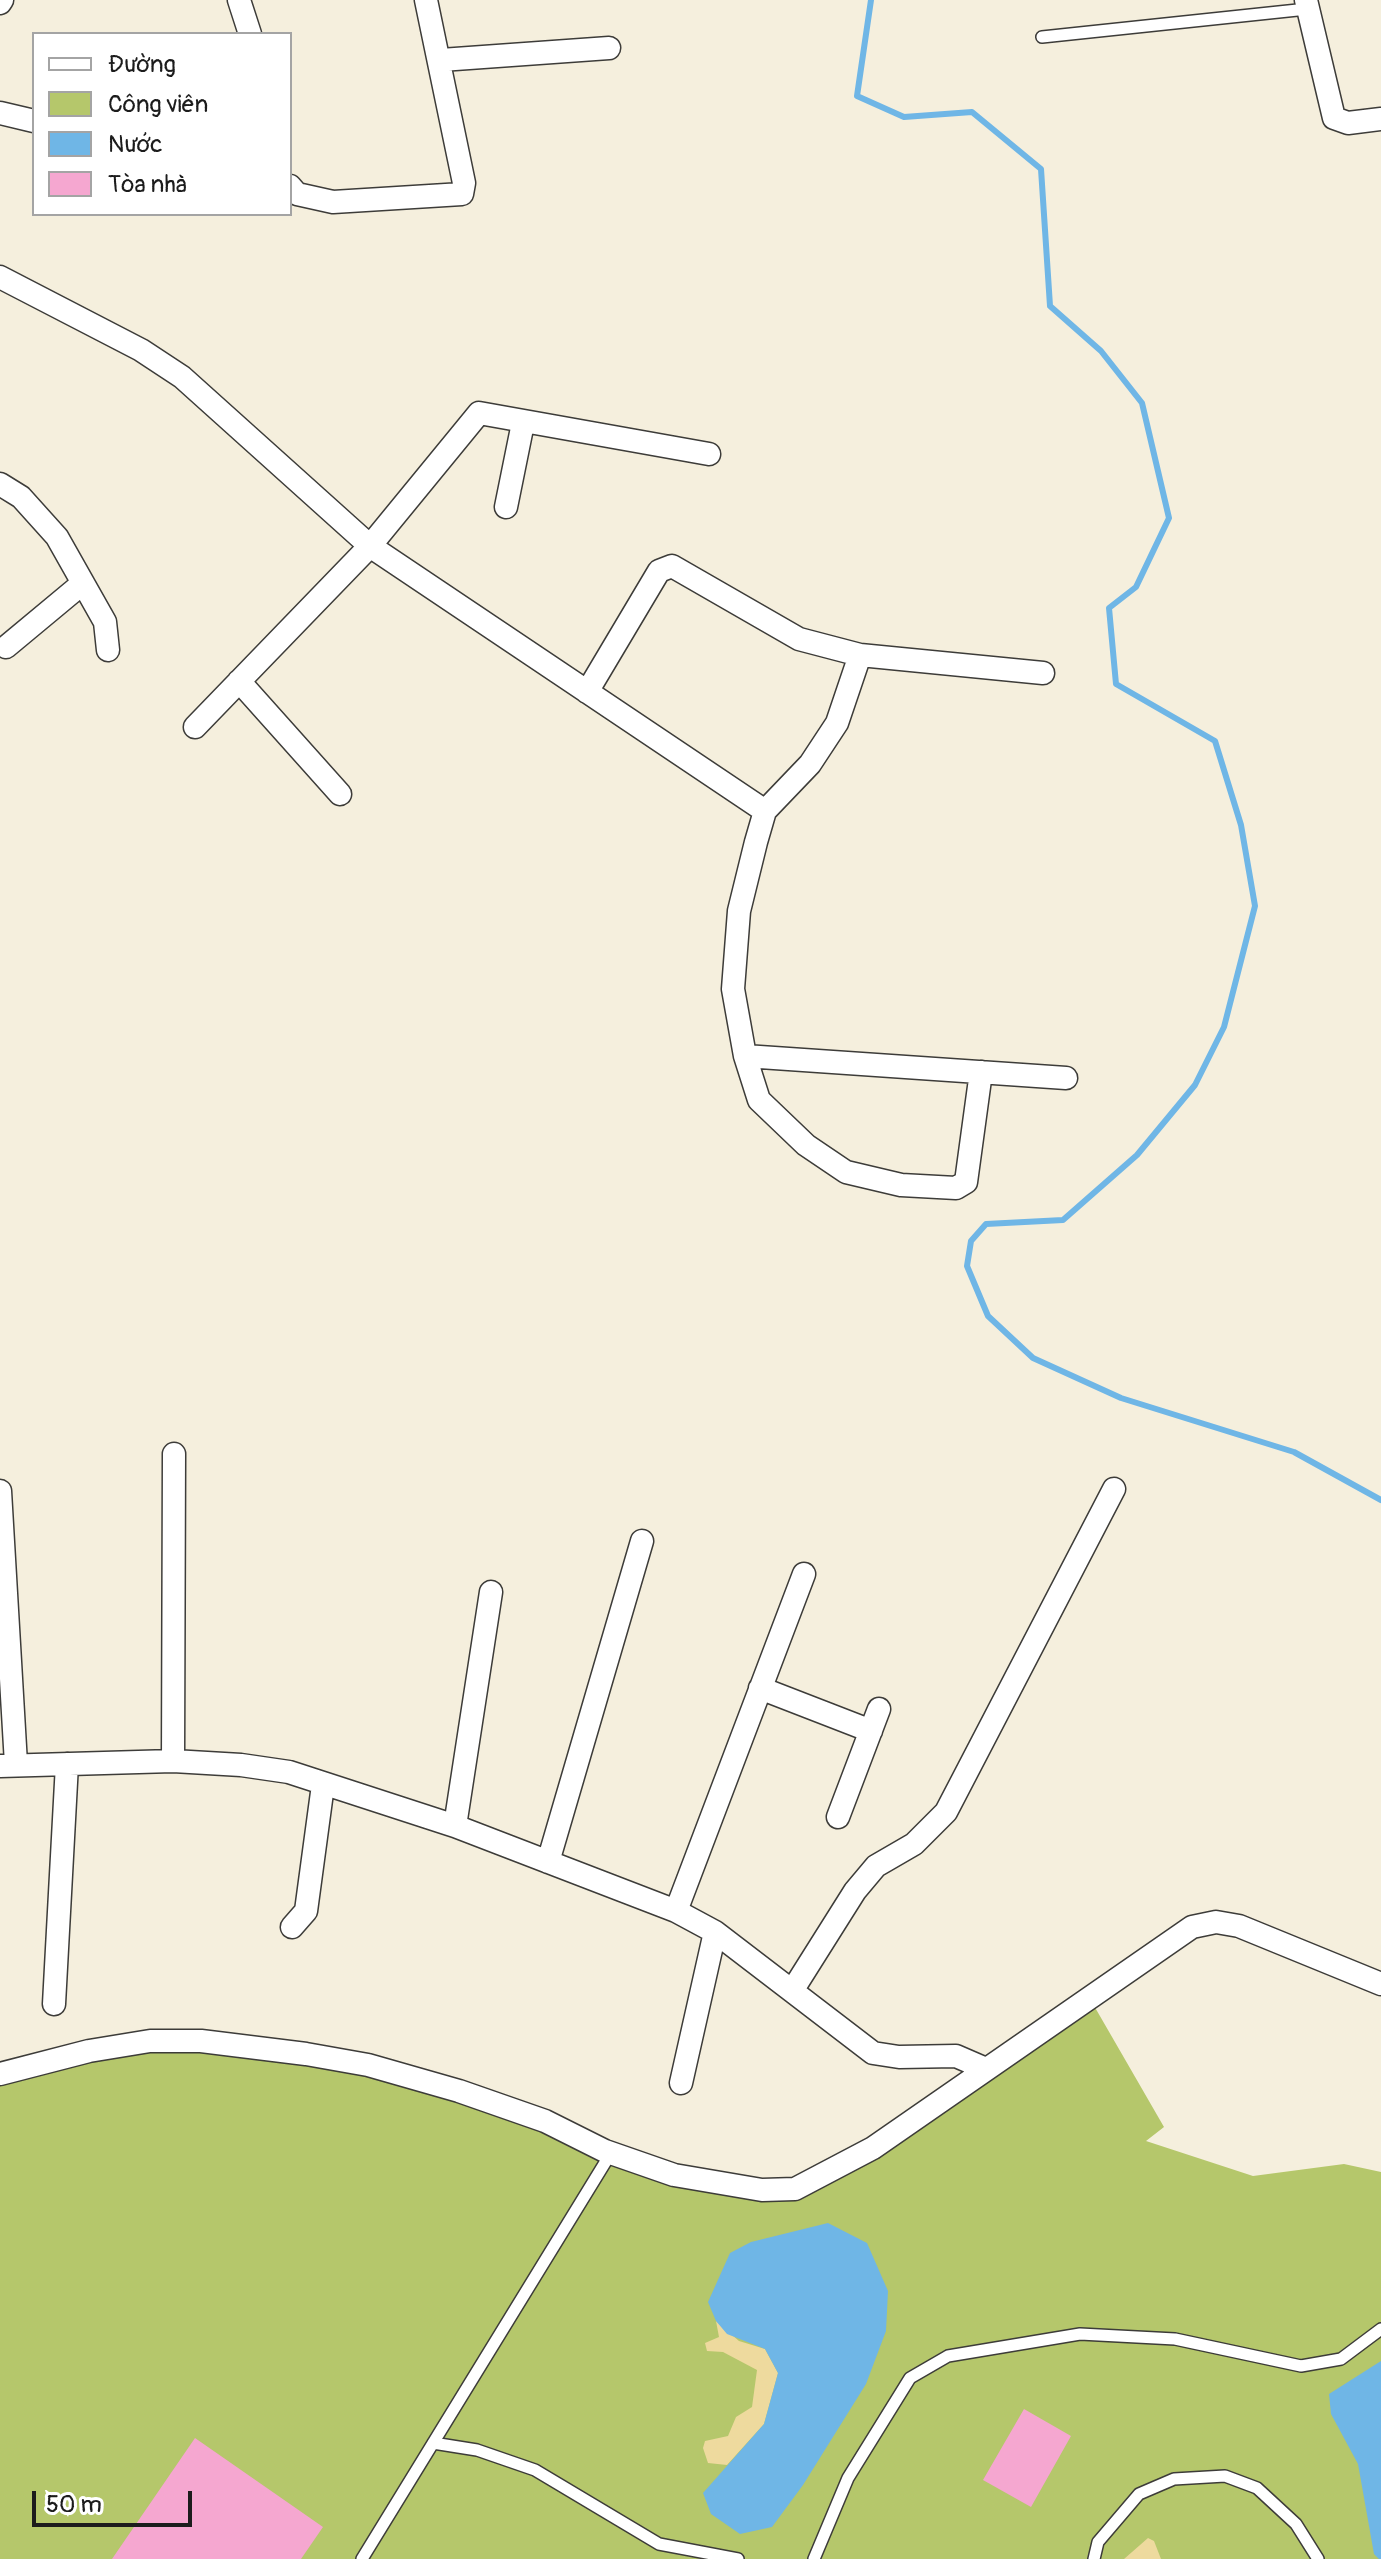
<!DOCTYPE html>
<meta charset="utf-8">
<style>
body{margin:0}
#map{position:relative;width:1381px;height:2559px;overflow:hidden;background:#f5efdd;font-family:Pangolin,sans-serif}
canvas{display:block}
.legend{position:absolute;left:32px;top:32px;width:260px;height:184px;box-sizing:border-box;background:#fff;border:2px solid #a4a4a4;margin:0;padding:10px 14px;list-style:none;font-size:24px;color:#1c1c1c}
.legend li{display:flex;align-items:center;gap:16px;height:40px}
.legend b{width:40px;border:2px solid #a4a4a4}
.scale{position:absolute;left:32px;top:2491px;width:160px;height:36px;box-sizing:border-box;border:4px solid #1c1c1c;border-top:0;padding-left:10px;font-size:24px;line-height:28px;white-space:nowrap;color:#1c1c1c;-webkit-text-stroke:6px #fff;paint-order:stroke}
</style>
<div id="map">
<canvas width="1381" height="2559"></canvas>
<ul class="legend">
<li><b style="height:10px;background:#fff"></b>Đường</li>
<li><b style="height:22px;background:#b5c76b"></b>Công viên</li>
<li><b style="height:22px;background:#6fb6e6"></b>Nước</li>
<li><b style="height:22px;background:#f5a7d0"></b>Tòa nhà</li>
</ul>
<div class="scale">50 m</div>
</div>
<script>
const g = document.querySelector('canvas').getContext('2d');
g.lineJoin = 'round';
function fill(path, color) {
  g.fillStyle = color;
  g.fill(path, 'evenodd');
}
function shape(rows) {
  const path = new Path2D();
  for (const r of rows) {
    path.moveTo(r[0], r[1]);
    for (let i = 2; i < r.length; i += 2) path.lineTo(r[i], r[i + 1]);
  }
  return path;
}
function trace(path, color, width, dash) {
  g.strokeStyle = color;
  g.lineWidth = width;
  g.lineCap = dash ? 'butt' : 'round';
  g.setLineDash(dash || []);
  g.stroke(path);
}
const green = shape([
 [1093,2004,1164,2127,1146,2141,1253,2176,1344,2164,1381,2172,1381,2559,0,2559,0,2082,150,2049,225,2050,371,2074,542,2129,598,2157,798,2196]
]);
const sand = shape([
 [716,2321,739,2341,765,2349,778,2373,764,2424,727,2465,708,2463,703,2448,705,2441,728,2436,736,2417,752,2407,757,2370,723,2352,707,2351,705,2343,719,2337],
 [1148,2538,1154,2541,1161,2559,1124,2559]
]);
const water = shape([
 [828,2223,867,2243,888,2291,886,2331,866,2384,803,2485,772,2527,740,2534,711,2514,703,2493,764,2424,778,2373,765,2349,727,2334,716,2321,708,2302,730,2253,751,2242],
 [1381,2361,1381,2559,1379,2559,1374,2554,1358,2464,1331,2414,1329,2394]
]);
const stream = shape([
 [871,0,857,96,904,117,972,112,1041,169,1050,306,1101,351,1142,403,1169,518,1136,587,1109,608,1116,684,1215,741,1241,825,1255,906,1224,1027,1195,1085,1137,1155,1063,1220,986,1224,971,1241,967,1266,988,1316,1033,1358,1121,1398,1294,1452,1381,1500]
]);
const building = shape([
 [1024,2409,1071,2436,1031,2507,983,2480],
 [195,2438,323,2527,301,2559,112,2559]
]);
const service = shape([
 [1042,37,1307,9],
 [433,2443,477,2450,535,2470,659,2544,738,2559],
 [362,2559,611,2153],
 [814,2559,848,2478,910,2378,948,2356,1080,2334,1175,2339,1301,2366,1341,2359,1381,2329],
 [1094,2559,1098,2542,1139,2494,1174,2479,1225,2476,1257,2488,1296,2524,1318,2559]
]);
const minor = shape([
 [239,0,250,34],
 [1306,0,1334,118,1348,123,1381,119],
 [0,3,2,0],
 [441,60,609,48],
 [0,113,34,121],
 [290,186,297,194,333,202,462,194,464,183,426,0],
 [0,277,141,350,182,377,370,546,765,811],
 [0,484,21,497,57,537,105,622,108,650],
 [506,507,523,423],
 [6,647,83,583],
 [860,655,837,723,810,764,765,811,756,842,739,911,733,989,745,1056,759,1100,806,1145,846,1172,901,1185,956,1188,966,1182,981,1072],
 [239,681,340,794],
 [587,692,659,571,672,566,799,639,860,655,1043,673],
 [195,727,370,546,479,413,709,454],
 [745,1056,1066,1078],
 [0,1491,16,1764],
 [760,1688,871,1731],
 [173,1761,174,1454],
 [0,1766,173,1761,241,1765,289,1772,455,1826,676,1911,715,1932,873,2053,899,2057,956,2056,986,2069],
 [838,1817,879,1709],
 [455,1826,491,1592],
 [548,1862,642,1541],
 [676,1911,804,1574],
 [292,1927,306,1911,323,1785],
 [792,1991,855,1891,876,1866,914,1844,946,1812,1114,1489],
 [54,2004,67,1764],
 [0,2074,89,2051,150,2041,201,2041,306,2054,368,2065,459,2091,545,2121,605,2151,674,2175,762,2190,795,2189,873,2148,1192,1927,1216,1922,1239,1926,1381,1984],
 [681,2083,715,1932]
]);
fill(green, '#b5c76b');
fill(sand, '#eeda9e');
fill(water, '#6fb6e6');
trace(stream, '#6fb6e6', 6);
fill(building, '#f5a7d0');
trace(service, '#3d3c39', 14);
trace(minor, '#3d3c39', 25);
trace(service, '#fff', 11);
trace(minor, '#fff', 22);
</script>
